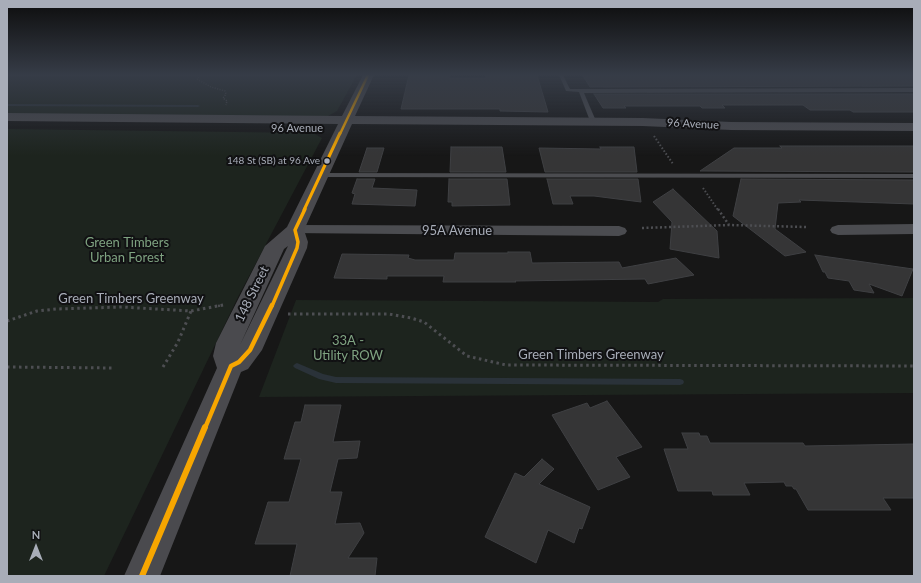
<!DOCTYPE html>
<style>
body{margin:0}
#map{position:relative;width:921px;height:583px;overflow:hidden;background:#171717;font-family:Lato,sans-serif}
canvas{display:block}
.frame{position:absolute;inset:0;border:8px solid #a8adb8;pointer-events:none}
.north{position:absolute;left:16px;top:527px;width:40px;height:40px;-webkit-text-stroke:3px #111113;paint-order:stroke;rotate:0deg;font-size:11px;font-weight:700;line-height:16px;text-align:center;color:#a8adb8}
.north::after{content:'';display:block;margin:auto;width:14px;height:18px;background:#a8adb8;clip-path:polygon(50% 0,100% 100%,50% 72%,0 100%)}
</style>
<div id="map">
<canvas width="921" height="583"></canvas>
<div class="frame"></div>
<div class="north">N</div>
</div>
<script>
const g = document.querySelector('canvas').getContext('2d');
g.lineJoin = 'round';
function fill(path, color) {
  g.fillStyle = color;
  g.fill(path, 'evenodd');
}
function shape(rows) {
  const path = new Path2D();
  for (const r of rows) {
    path.moveTo(r[0], r[1]);
    for (let i = 2; i < r.length; i += 2) path.lineTo(r[i], r[i + 1]);
  }
  return path;
}
function trace(path, color, width, dash) {
  g.strokeStyle = color;
  g.lineWidth = width;
  g.lineCap = dash ? 'butt' : 'round';
  g.setLineDash(dash || []);
  g.stroke(path);
}
function label(font, color, halo, rows, align = 'center') {
  g.font = font + ' Lato,sans-serif';
  g.lineWidth = 4;
  g.setLineDash([]);
  g.textBaseline = 'middle';
  g.strokeStyle = halo;
  g.fillStyle = color;
  for (const [text, x, y, turn = 0] of rows) {
    g.save();
    g.translate(x, y);
    g.rotate((+turn || 0) * Math.PI / 180);
    g.textAlign = isNaN(turn) ? turn : align;
    if (halo) g.strokeText(text, 0, 0);
    g.fillText(text, 0, 0);
    g.restore();
  }
}
const green = shape([
 [7,75,357,75,337,111,328,116,7,116],
 [7,129,313,133,322,138,238,297,104,576,7,576],
 [914,298,914,393,259,397,296,300,658,302,663,299]
]);
const stream = shape([
 [7,104,198,105,200,106,198,107,7,106,7,104],
 [297,363,323,374,336,377,680,379,683,380,684,382,683,384,680,385,336,383,319,379,295,368,293,366,295,364,297,363]
]);
const building = shape([
 [409,75,449,75,449,78,486,78,486,75,537,75,548,112,500,111,500,109,401,109,409,75],
 [667,75,914,75,914,86,590,87,583,76,667,75],
 [594,94,914,94,914,112,853,112,850,110,810,110,803,105,722,105,725,108,702,108,700,106,624,106,626,108,603,108,594,94],
 [780,146,914,146,914,172,700,171,734,148,782,148,780,146],
 [451,147,502,147,506,172,450,172,451,147],
 [600,147,634,147,637,172,545,172,539,148,601,149,600,147],
 [367,148,384,148,377,172,359,172,367,148],
 [357,179,375,179,372,188,417,190,415,206,352,204,355,194,352,193,357,179],
 [449,179,507,179,510,205,452,206,452,202,448,202,449,179],
 [547,179,638,179,641,202,594,196,570,196,573,204,553,204,547,179],
 [741,179,914,180,914,204,799,200,801,202,778,203,775,229,806,252,785,256,733,216,741,179],
 [673,189,717,231,719,258,670,249,672,222,653,202,673,189],
 [508,252,530,252,532,263,619,262,622,268,676,258,694,275,648,284,645,279,515,281,516,282,443,282,444,276,387,276,387,279,334,278,342,254,409,255,408,258,415,260,454,260,455,253,508,253,508,252],
 [815,255,913,269,902,296,869,284,874,293,854,290,849,281,828,278,825,272,823,272,815,255],
 [607,401,642,447,616,457,630,477,598,490,552,415,587,403,590,408,607,401],
 [305,405,341,405,333,442,360,441,357,458,338,459,330,492,342,492,335,524,360,523,364,533,348,558,377,558,375,576,290,576,297,544,255,544,268,502,289,502,301,459,284,459,295,422,301,422,305,405],
 [682,433,699,433,700,436,707,436,710,443,803,443,805,446,914,444,914,498,883,498,891,510,808,510,796,489,794,489,792,486,786,486,784,482,744,483,750,495,713,495,712,491,678,491,664,449,688,449,682,433],
 [542,459,554,469,539,484,590,507,582,529,579,528,574,543,548,530,536,563,485,537,515,473,524,477,542,459]
]);
const pathFar3 = shape([
 [200,75,197,79,211,87,225,91,226,94,223,98,227,101,226,105]
]);
const pathFar2 = shape([
 [654,136,673,164],
 [703,188,718,210]
]);
const pathFar1 = shape([
 [718,209,729,225,806,227],
 [642,228,729,225],
 [218,306,223,305]
]);
const path = shape([
 [288,314,389,314,411,318,424,322,467,356,506,365,914,366],
 [7,321,37,311,56,309,122,307,191,311,223,305],
 [7,367,113,368],
 [163,367,178,342,191,311]
]);
const lane = shape([
 [559,75,563,75,570,89,581,89,914,88,914,92,584,93,596,121,593,123,590,121,579,92,566,91,559,75],
 [318,173,914,174,914,178,321,177,317,175,318,173]
]);
const street = shape([
 [914,224,914,234,838,235,832,233,830,230,832,227,838,225,914,224],
 [295,225,619,226,625,228,627,231,625,234,619,236,289,233,287,230,289,227,295,225]
]);
const secondary = shape([
 [363,75,374,75,355,116,643,118,731,122,914,123,914,131,731,130,643,126,352,124,304,230,308,242,307,248,262,350,248,369,241,372,160,576,124,576,217,368,213,356,216,343,265,246,287,227,338,124,7,121,7,113,342,116,363,75],
 [288,246,287,248,240,345,284,249,288,246]
]);
const bus1Far4 = shape([
 [340,134,368,75]
]);
const bus1Far3 = shape([
 [304,210,340,133]
]);
const bus1Far2 = shape([
 [272,306,297,248,298,242,295,230,305,209]
]);
const bus1Far1 = shape([
 [205,428,231,366,239,362,250,350,272,305]
]);
const bus1 = shape([
 [142,576,205,427]
]);
const markers = [
 [327,161,3.5,"#a8adb8"]
];
const farBusnames = [
 ["148 St (SB) at 96 Ave",320,161]
];
const farStreetnames = [
 ["96 Avenue",693,124,3],
 ["96 Avenue",297,128]
];
const streetNames = [
 ["95A Avenue",457,231],
 ["148 Street",252,294,-64],
 ["Green Timbers Greenway",131,299],
 ["Green Timbers Greenway",591,355]
];
const parkNames = [
 ["Green Timbers",127,243],
 ["Urban Forest",127,258],
 ["33A -",348,341],
 ["Utility ROW",348,356]
];
fill(green, '#1d241e');
fill(stream, '#2a3239');
fill(building, '#353536');
trace(building, '#3f4043', 1);
trace(pathFar3, '#4d4e52', 1.5, [1, 1.5]);
trace(pathFar2, '#4d4e52', 2, [1.5, 2]);
trace(pathFar1, '#4d4e52', 2.5, [2, 2.5]);
trace(path, '#4d4e52', 3, [2.5, 3.5]);
fill(lane, '#4b4c50');
fill(street, '#4b4c50');
fill(secondary, '#4a4a4e');
trace(bus1Far4, '#f7a600', 2.5);
trace(bus1Far3, '#f7a600', 3);
trace(bus1Far2, '#f7a600', 3.5);
trace(bus1Far1, '#f7a600', 4.5);
trace(bus1, '#f7a600', 6);
const sky = g.createLinearGradient(0, 0, 0, 156);
sky.addColorStop(0, '#0d0d0d');
sky.addColorStop(0.48, '#363c47');
sky.addColorStop(1, '#363c4700');
g.fillStyle = sky;
g.fillRect(0, 0, 921, 156);
for (const [x, y, r, color] of markers) {
  const dot = new Path2D();
  dot.arc(x, y, r, 0, 2 * Math.PI);
  g.fillStyle = color;
  g.fill(dot);
  trace(dot, '#111113', 1.5);
}
label('10px', '#a8adb8', '#111113', farBusnames, 'right');
label('11px', '#a8adb8', '#111113', farStreetnames);
label('13px', '#a8adb8', '#111113', streetNames);
label('13px', '#7fa381', '#111113', parkNames);
</script>
